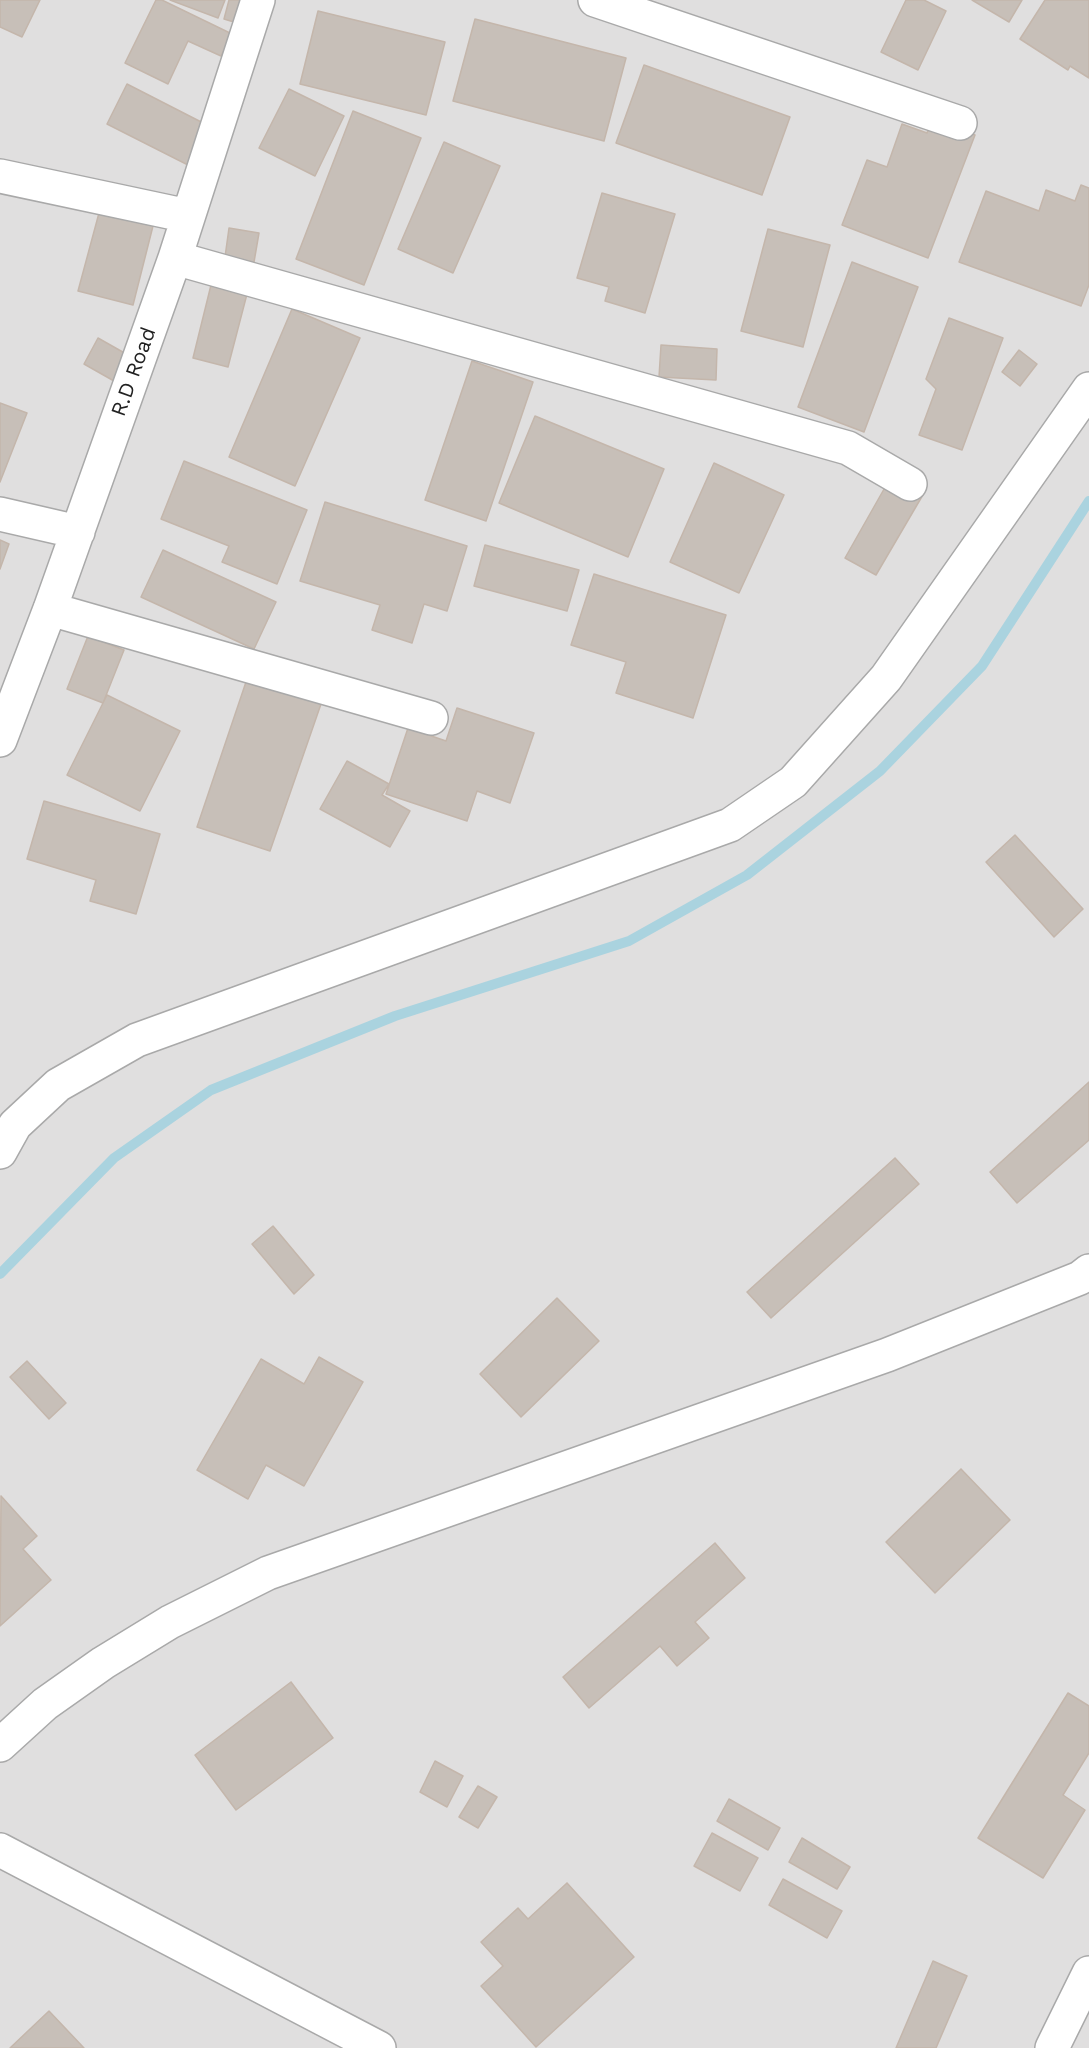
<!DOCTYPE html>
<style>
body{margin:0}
canvas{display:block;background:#f2efe9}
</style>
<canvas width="1089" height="2048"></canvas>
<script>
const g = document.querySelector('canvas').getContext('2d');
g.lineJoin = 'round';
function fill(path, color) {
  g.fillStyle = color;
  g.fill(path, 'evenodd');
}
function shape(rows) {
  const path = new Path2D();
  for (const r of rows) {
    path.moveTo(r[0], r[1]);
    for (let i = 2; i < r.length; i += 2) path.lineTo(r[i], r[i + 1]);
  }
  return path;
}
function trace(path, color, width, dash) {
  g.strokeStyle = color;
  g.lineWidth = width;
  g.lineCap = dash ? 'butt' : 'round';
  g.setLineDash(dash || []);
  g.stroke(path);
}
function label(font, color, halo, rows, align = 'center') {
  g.font = font + ' "Work Sans",sans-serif';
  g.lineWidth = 4.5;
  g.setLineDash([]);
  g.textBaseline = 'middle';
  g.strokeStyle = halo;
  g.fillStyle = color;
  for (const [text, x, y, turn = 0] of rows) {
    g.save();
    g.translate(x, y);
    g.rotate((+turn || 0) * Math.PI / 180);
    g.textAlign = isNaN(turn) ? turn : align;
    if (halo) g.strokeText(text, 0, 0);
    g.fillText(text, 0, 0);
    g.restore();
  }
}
const residential = shape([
 [0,0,1089,0,1089,2048,0,2048]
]);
const stream = shape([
 [0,1274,114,1158,211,1090,395,1016,629,941,747,875,880,771,982,666,1089,501]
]);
const building = shape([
 [0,0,40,0,22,37,0,27,0,0],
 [156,0,162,0,232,34,221,56,188,41,168,84,125,63,156,0],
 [170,0,225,0,218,18,170,0],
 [229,0,255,0,247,26,224,19,229,0],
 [906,0,924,0,946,11,918,70,881,52,906,0],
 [972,0,1022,0,1009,22,972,0],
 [1045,0,1089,0,1089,78,1070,66,1068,70,1020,39,1045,0],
 [318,11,445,42,426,115,300,84,318,11],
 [475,19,626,58,604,141,453,101,475,19],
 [644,65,790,117,762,195,616,143,644,65],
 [127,84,209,126,188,165,107,124,127,84],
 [289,89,344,116,315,176,259,148,289,89],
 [353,111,421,138,364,285,296,259,353,111],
 [932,119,975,135,928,258,842,225,867,160,887,167,902,124,927,133,932,119],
 [444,142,500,166,453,273,398,249,444,142],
 [1081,185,1089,188,1089,285,1081,306,959,262,986,191,1039,211,1046,190,1075,201,1081,185],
 [602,193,675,214,645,313,605,301,609,287,577,278,602,193],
 [99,213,153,226,133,305,78,291,99,213],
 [229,228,259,233,254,262,225,257,229,228],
 [768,229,830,245,803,347,741,331,768,229],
 [852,262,918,287,864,432,798,407,852,262],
 [211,285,247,294,228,367,193,358,211,285],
 [292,309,360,338,295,486,229,457,292,309],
 [949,318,1003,338,962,450,919,435,936,389,926,379,949,318],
 [98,338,128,355,114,381,84,364,98,338],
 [661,345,717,349,716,380,659,377,661,345],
 [1019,350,1037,364,1020,386,1002,372,1019,350],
 [472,361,533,382,486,521,425,500,472,361],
 [0,403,27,413,0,482,0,403],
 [535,416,664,469,628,557,499,503,535,416],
 [184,461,307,510,277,584,222,562,229,546,161,519,184,461],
 [714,463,784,495,739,593,670,562,714,463],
 [892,475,924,493,876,575,845,558,892,475],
 [325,502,467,546,447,611,424,604,412,643,372,630,380,605,300,581,325,502],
 [0,540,9,544,0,569,0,540],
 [485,545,579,570,567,611,474,586,485,545],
 [163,550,276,602,254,649,141,597,163,550],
 [594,574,726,615,693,718,616,693,626,662,571,645,594,574],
 [88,636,124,650,103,703,67,689,88,636],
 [247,679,321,704,270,851,197,827,247,679],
 [107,695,180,731,140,811,67,775,107,695],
 [457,708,534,733,510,803,477,791,467,821,386,794,408,728,446,741,457,708],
 [347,761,389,784,382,795,410,811,390,847,320,809,347,761],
 [44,801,160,834,136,914,90,901,96,880,27,859,44,801],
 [1015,835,1083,909,1054,937,986,862,1015,835],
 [1089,1082,1089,1140,1017,1203,990,1172,1089,1082],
 [895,1158,919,1184,771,1318,747,1292,895,1158],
 [273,1226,314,1275,294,1294,252,1244,273,1226],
 [557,1298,599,1341,521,1417,480,1374,557,1298],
 [319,1357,363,1382,304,1486,266,1465,248,1499,197,1470,261,1359,304,1384,319,1357],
 [27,1361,66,1403,49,1419,10,1377,27,1361],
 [961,1469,1010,1520,935,1593,886,1542,961,1469],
 [1,1496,37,1536,23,1549,51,1580,0,1626,1,1496],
 [715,1543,745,1578,695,1622,709,1638,677,1666,660,1646,589,1708,563,1677,715,1543],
 [291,1682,333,1738,236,1810,195,1755,291,1682],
 [1068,1693,1089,1706,1089,1753,1063,1795,1085,1810,1043,1878,978,1838,1068,1693],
 [435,1761,463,1776,447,1807,420,1792,435,1761],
 [478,1786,497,1797,478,1828,459,1817,478,1786],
 [729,1799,780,1828,768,1850,717,1821,729,1799],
 [712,1833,758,1858,740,1891,694,1866,712,1833],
 [802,1838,850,1867,837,1889,789,1862,802,1838],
 [783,1879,842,1911,827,1938,769,1905,783,1879],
 [567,1883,634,1957,536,2047,481,1986,503,1966,481,1942,518,1908,528,1919,567,1883],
 [933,1961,967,1976,936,2048,896,2048,933,1961],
 [49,2011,84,2048,10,2048,49,2011]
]);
const minor = shape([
 [595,0,960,123],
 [0,176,188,216],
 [175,258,848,448,910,484],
 [0,514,78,532],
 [50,609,431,718],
 [0,740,50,609,175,258,258,0],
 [0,1152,15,1125,58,1085,137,1040,730,825,793,782,886,678,1089,389],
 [0,1745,45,1704,103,1663,170,1622,268,1573,887,1355,1080,1278,1089,1271],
 [0,1850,379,2048],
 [1052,2048,1089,1973]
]);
const streetNames = [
 ["R.D Road",134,372,-70]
];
fill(residential, '#e0dfdf');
trace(stream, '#aad3df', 10);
fill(building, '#c7bfb8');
trace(building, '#c4b6ab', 1.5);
trace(minor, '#a9a9a9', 36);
trace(minor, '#fff', 33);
label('21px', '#222', '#fff', streetNames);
</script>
